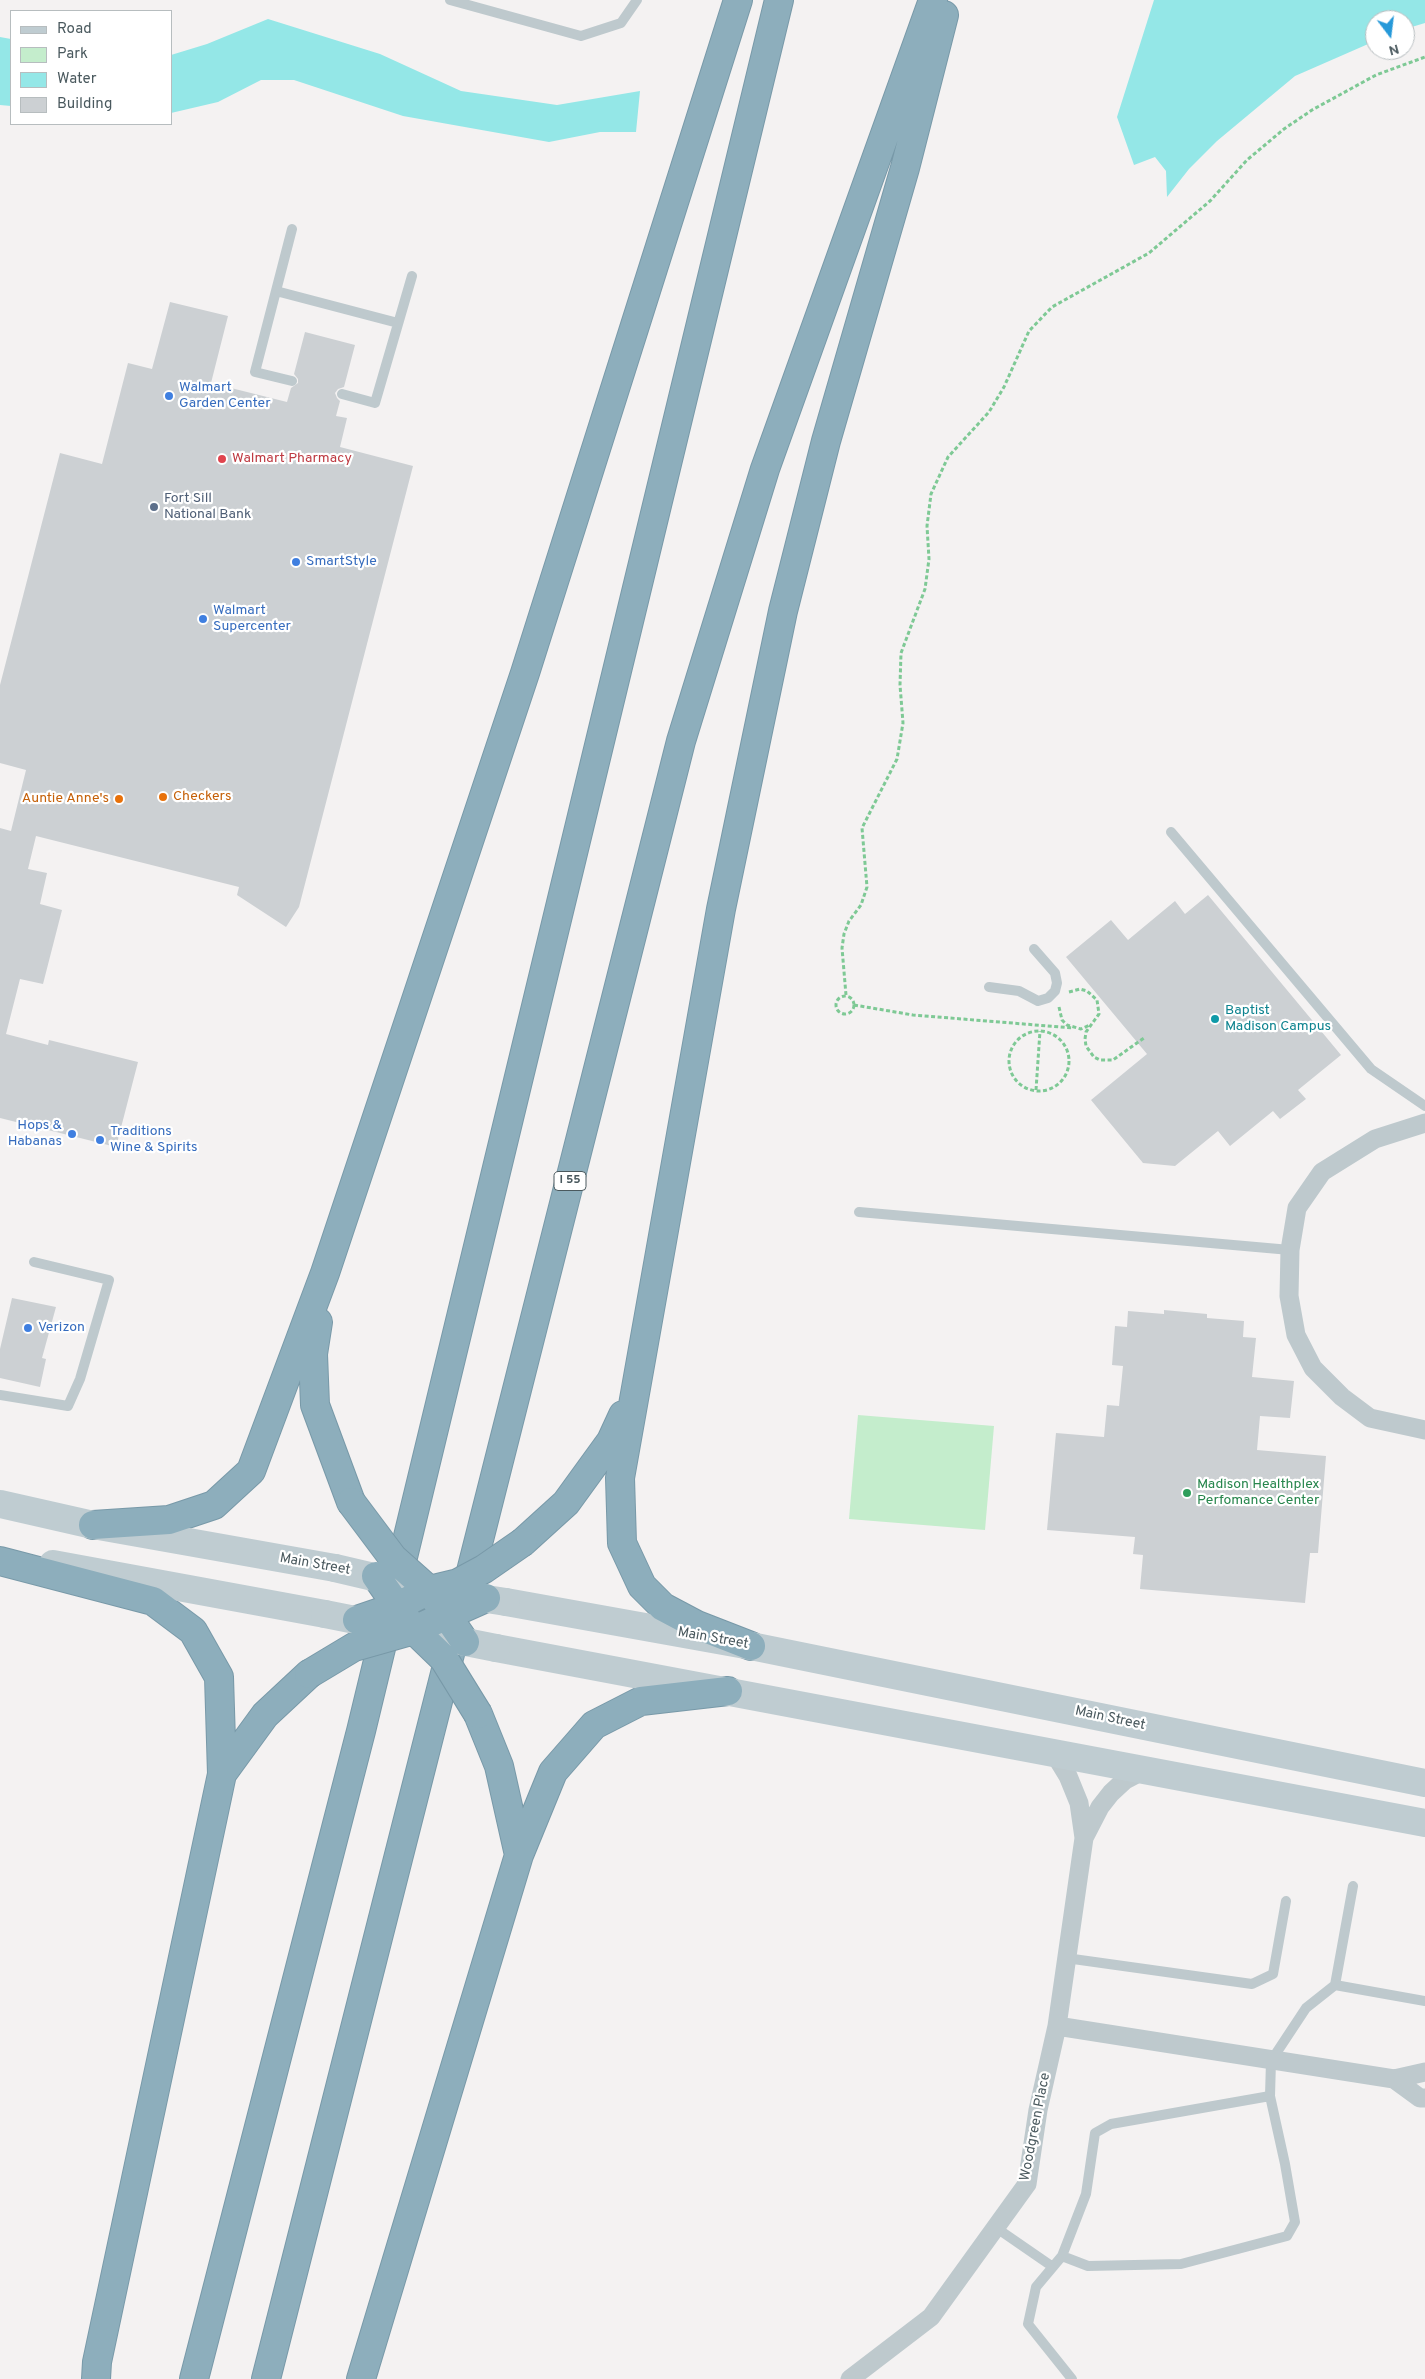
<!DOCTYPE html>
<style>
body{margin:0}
#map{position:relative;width:1425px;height:2379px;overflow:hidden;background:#f4f2f2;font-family:Overpass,sans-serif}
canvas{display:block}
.legend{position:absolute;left:10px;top:10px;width:162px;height:115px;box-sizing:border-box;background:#fff;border:1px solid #b7bdbf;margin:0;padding:6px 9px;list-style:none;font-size:15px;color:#4a595e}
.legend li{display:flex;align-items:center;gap:10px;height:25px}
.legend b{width:25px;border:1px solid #b7bdbf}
.north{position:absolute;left:1365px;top:10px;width:50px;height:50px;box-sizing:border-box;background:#fff;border:1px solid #b7bdbf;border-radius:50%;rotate:165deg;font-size:14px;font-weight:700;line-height:20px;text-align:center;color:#4a595e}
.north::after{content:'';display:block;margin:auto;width:18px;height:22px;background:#2699d9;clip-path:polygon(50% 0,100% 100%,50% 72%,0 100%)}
</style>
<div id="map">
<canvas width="1425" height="2379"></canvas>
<ul class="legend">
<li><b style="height:6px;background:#bfccd1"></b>Road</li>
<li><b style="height:14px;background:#c4edcc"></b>Park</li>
<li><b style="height:14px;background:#94e7e7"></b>Water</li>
<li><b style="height:14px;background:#ccd0d3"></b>Building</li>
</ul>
<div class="north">N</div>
</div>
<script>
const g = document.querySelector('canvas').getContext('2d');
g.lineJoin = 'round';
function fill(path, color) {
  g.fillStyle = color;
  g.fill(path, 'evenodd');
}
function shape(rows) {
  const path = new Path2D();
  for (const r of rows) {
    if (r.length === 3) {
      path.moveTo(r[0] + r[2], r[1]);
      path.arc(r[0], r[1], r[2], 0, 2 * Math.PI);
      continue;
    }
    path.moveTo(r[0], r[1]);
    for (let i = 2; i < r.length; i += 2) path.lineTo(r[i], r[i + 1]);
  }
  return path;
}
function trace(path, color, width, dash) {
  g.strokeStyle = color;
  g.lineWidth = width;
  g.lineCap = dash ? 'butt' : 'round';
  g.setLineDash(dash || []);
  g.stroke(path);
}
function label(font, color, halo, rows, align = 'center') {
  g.font = font + ' Overpass,sans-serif';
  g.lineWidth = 4.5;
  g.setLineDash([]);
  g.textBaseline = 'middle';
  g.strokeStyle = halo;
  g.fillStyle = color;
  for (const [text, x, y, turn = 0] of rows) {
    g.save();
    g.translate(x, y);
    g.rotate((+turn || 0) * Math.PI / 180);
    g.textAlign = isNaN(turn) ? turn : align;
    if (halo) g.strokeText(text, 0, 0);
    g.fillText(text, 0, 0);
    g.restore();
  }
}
const green = shape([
 [858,1415,994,1426,985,1530,849,1519]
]);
const water = shape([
 [1154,0,1425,0,1425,23,1405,29,1405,20,1375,20,1375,41,1295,76,1217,141,1189,169,1167,197,1166,171,1155,157,1134,165,1117,117],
 [268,19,380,54,461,91,557,105,640,91,636,132,600,132,549,142,403,116,294,80,261,80,218,102,171,113,171,55,207,44],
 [0,37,11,39,11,106,0,105]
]);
const building = shape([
 [170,302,228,316,211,383,287,402,291,388,298,383,298,379,294,374,305,332,355,345,344,387,338,389,335,393,337,398,340,401,336,416,347,418,340,447,413,466,299,907,286,927,237,895,239,887,36,836,28,869,47,873,40,904,62,910,43,984,20,979,6,1034,48,1045,49,1040,138,1062,116,1147,0,1118,0,828,11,831,26,770,0,763,0,685,60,453,102,464,128,363,152,369],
 [1208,895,1341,1055,1298,1090,1306,1099,1280,1119,1273,1111,1230,1146,1218,1131,1175,1166,1143,1163,1091,1100,1147,1054,1066,957,1111,920,1128,940,1175,901,1185,914],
 [12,1298,56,1307,42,1358,46,1359,40,1387,0,1378,0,1349],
 [1164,1310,1207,1314,1207,1318,1244,1321,1243,1337,1256,1338,1252,1377,1294,1381,1290,1418,1260,1416,1257,1450,1326,1456,1318,1553,1310,1553,1305,1603,1140,1589,1143,1555,1133,1554,1135,1537,1047,1530,1056,1433,1104,1437,1107,1405,1119,1406,1123,1366,1112,1365,1115,1326,1127,1327,1128,1311,1164,1314]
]);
const path = shape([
 [1069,992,1080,989,1087,991,1097,1000,1099,1014,1086,1032,1085,1039,1086,1046,1094,1057,1100,1060,1113,1060,1144,1038],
 [846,995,842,948,844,934,849,921,861,905,867,887,862,828,897,759,903,723,900,685,901,653,925,589,929,559,927,526,931,494,948,457,989,412,1004,387,1029,331,1052,307,1149,253,1210,201,1247,160,1284,129,1312,110,1376,75,1425,57],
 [845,1005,9],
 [854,1005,913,1015,1073,1028],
 [1059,1007,1062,1020,1067,1025,1081,1029,1090,1025],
 [1039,1061,30],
 [1036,1090,1040,1031]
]);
const service = shape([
 [450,0,581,36,621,23,637,0],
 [292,229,255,372,292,381],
 [276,291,398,323],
 [342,394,375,403,412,276],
 [1171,832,1371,1069,1425,1106],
 [989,987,1019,991,1038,1001,1048,998,1055,991,1057,983,1055,973,1034,949],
 [859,1212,1290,1250],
 [0,1395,68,1406,80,1379,109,1280,34,1262],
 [1066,1958,1252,1984,1273,1974,1286,1901],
 [1335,1985,1425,2001],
 [1270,2096,1111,2124,1095,2133,1086,2194,1062,2256,1088,2266,1181,2264,1287,2236,1295,2222,1285,2164,1270,2096,1271,2061,1306,2008,1335,1985,1353,1886],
 [995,2227,1053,2267],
 [1062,2256,1036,2287,1028,2324,1072,2379]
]);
const minor = shape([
 [1425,1123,1375,1139,1322,1172,1297,1208,1290,1250,1289,1296,1296,1335,1313,1368,1342,1397,1370,1418,1425,1430],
 [1084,1838,1100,1807,1111,1793,1125,1780,1144,1770],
 [1057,2026,1394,2079,1425,2072],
 [1394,2079,1420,2098,1425,2098],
 [850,2379,931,2317,1027,2184,1038,2110,1057,2026,1084,1838,1079,1803,1068,1776,1054,1753]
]);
const secondary = shape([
 [0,1504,93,1525,335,1568],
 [53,1564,325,1614],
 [506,1602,751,1646,1425,1783],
 [496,1648,1425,1823]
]);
const motorway = shape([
 [318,1322,313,1354,315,1405,351,1502],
 [93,1525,169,1520,214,1505,251,1471,325,1273,525,673,738,0],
 [523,1542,566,1503,611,1441,623,1415],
 [0,1561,153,1601,193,1631,219,1677,222,1774,97,2362,96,2379],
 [465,1595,681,741,765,469,933,0],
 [751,1646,697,1625,663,1607,642,1586,622,1543,620,1478,721,909,783,611,826,441,905,168,944,15],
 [478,1714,499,1766,519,1855],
 [222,1774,265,1715,309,1674],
 [194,2379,361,1731,779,0],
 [266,2379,452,1646],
 [361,2379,519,1855,553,1772,594,1725,641,1701,728,1691]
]);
const secondaryBridge = shape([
 [335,1568,429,1590,506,1602],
 [325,1614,496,1648]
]);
const motorwayBridge = shape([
 [351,1502,393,1558,429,1590,465,1642],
 [376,1576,414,1630,444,1659,478,1714],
 [357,1620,398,1606,429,1590,458,1583,484,1569,523,1542],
 [309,1674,354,1647,414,1630,486,1598]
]);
const markers = [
 [169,396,5,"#3f7fe0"],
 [222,459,5,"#e0444e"],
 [154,507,5,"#5c6f8a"],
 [296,562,5,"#3f7fe0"],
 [203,619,5,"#3f7fe0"],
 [163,797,5,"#e8710a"],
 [119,799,5,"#e8710a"],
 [1215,1019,5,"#0f9aa8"],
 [72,1134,5,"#3f7fe0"],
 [100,1140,5,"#3f7fe0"],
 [28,1328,5,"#3f7fe0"],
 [1187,1493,5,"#2e9e5b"]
];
const shields = [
 [570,1181,32]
];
const shieldNames = [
 ["I 55",570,1181]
];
const shopNames = [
 ["Walmart",179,388],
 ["Garden Center",179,404],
 ["SmartStyle",306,562],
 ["Walmart",213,611],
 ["Supercenter",213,627],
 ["Hops &",62,1126,"right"],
 ["Habanas",62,1142,"right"],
 ["Traditions",110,1132],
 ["Wine & Spirits",110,1148],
 ["Verizon",38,1328]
];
const healthNames = [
 ["Walmart Pharmacy",232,459]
];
const serviceNames = [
 ["Fort Sill",164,499],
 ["National Bank",164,515]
];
const foodNames = [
 ["Checkers",173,797],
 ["Auntie Anne's",109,799,"right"]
];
const cultureNames = [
 ["Baptist",1225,1011],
 ["Madison Campus",1225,1027]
];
const leisureNames = [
 ["Madison Healthplex",1197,1485],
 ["Perfomance Center",1197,1501]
];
const streetNames = [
 ["Main Street",315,1565,10],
 ["Main Street",713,1639,10],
 ["Main Street",1110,1719,12],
 ["Woodgreen Place",1036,2127,-79]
];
fill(green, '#c4edcc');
fill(water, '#94e7e7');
fill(building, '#ccd0d3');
trace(motorway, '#7899a8', 30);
trace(path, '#7ec995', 3, [4, 2.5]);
trace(service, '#bec9cd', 10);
trace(minor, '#bec9cd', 19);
trace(secondary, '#bfccd1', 28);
trace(motorway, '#8daebc', 28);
trace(motorwayBridge, '#7899a8', 30, []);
trace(secondaryBridge, '#bfccd1', 28);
trace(motorwayBridge, '#8daebc', 28);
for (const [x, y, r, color] of markers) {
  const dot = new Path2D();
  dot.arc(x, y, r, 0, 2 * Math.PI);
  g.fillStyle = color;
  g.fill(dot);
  trace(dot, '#fff', 2);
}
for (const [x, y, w] of shields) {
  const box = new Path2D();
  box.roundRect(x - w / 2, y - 9.5, w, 19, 4);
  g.fillStyle = '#fff';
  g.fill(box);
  trace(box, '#4a595e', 1);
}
label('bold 12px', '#4a595e', null, shieldNames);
label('14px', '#366cbe', '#fff', shopNames, 'left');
label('14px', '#be3a42', '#fff', healthNames, 'left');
label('14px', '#4e5e75', '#fff', serviceNames, 'left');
label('14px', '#c56008', '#fff', foodNames, 'left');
label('14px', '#0d838f', '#fff', cultureNames, 'left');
label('14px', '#27864d', '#fff', leisureNames, 'left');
label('14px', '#4a595e', '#fff', streetNames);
</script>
